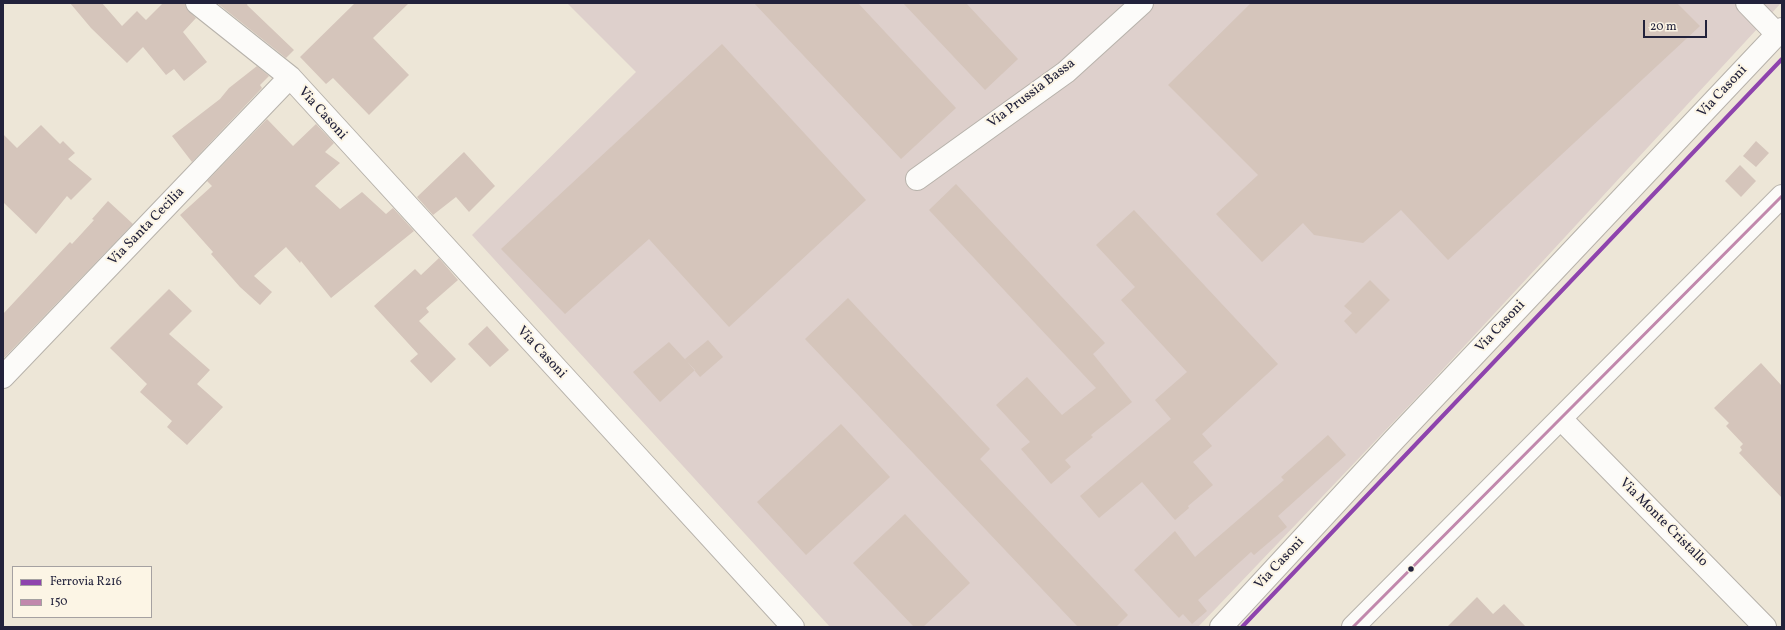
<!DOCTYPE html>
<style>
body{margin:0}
#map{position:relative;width:1785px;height:630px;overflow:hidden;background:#ede6d7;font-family:Vollkorn,serif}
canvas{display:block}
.frame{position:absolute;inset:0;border:4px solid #22223b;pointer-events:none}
.legend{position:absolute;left:12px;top:566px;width:140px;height:52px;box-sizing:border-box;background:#fcf5e5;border:1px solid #a5a1a1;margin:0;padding:5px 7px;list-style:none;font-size:12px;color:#22223b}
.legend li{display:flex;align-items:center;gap:8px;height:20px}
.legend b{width:20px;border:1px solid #a5a1a1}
.scale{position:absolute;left:1643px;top:20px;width:64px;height:18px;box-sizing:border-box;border:2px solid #22223b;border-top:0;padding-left:5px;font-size:12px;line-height:14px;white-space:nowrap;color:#22223b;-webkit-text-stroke:3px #fcf5e5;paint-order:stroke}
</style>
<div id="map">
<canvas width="1785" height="630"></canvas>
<div class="frame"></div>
<ul class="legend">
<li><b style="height:5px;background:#8e44ad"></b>Ferrovia R216</li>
<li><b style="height:5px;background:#c188ac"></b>150</li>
</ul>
<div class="scale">20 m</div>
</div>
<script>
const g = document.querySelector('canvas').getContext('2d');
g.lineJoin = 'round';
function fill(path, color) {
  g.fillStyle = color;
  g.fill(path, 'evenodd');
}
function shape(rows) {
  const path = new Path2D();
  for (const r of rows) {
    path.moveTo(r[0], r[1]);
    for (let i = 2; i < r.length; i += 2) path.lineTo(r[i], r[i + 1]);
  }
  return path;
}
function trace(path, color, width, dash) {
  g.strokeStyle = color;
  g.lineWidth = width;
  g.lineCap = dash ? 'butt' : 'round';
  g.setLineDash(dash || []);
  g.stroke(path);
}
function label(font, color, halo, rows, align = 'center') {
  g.font = font + ' Vollkorn,serif';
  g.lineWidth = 4;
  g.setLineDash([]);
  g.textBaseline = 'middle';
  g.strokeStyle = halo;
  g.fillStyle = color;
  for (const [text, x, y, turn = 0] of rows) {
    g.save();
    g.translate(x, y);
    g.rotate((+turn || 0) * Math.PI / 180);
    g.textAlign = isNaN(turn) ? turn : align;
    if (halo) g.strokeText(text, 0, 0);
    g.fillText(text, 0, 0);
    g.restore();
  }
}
const industrial = shape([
 [567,3,1781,3,1422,392,1198,627,830,627,472,235,636,72]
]);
const building = shape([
 [70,3,102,3,122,26,137,11,146,20,163,3,185,3,186,8,196,18,183,32,207,62,184,81,174,69,166,75,143,47,127,63,91,28],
 [217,3,248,3,247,5,294,50,286,58],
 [355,3,409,3,373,38,409,75,369,115,333,78,326,84,300,57],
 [754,3,858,3,956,108,901,159],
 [903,3,966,3,1018,59,985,90],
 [1251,3,1677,3,1700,26,1448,260,1401,210,1363,243,1314,235,1303,223,1262,262,1216,214,1258,175,1168,85],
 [722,44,866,200,729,327,649,239,565,314,501,249],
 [257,66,269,76,260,85,262,88,192,162,172,136,220,99,229,88],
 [267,119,293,146,316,124,334,143,325,152,340,163,315,186,340,209,362,192,386,214,393,208,414,231,331,298,301,261,300,263,286,247,254,276,272,292,260,305,240,287,211,254,213,252,180,215,212,186,207,181],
 [41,125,60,144,63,141,75,153,68,159,92,179,71,200,67,196,36,234,3,202,3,134,17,148],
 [1756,141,1769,153,1756,167,1743,156],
 [464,152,495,186,469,212,456,197,433,215,417,197],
 [1740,165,1756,181,1741,197,1725,181],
 [956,184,1105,343,1093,354,1132,402,1091,435,1093,437,1065,460,1071,467,1051,484,1021,449,1030,442,996,405,1027,377,1062,415,1096,388,929,210],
 [108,201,133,224,3,359,3,314,70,242,72,244,94,220,92,219],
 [1134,210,1278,364,1202,434,1212,446,1193,462,1213,485,1188,506,1189,508,1175,520,1142,482,1099,518,1080,496,1171,419,1155,400,1187,372,1121,300,1135,287,1096,245],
 [439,258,458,280,426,308,429,312,419,321,456,359,431,383,410,361,418,354,374,306,415,269,421,275],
 [1370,280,1390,300,1356,334,1344,321,1352,313,1344,306],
 [169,289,192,311,169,334,210,370,197,384,223,407,187,445,167,427,172,421,140,392,147,384,110,348],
 [848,298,990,449,980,459,1128,615,1116,627,1078,627,805,339],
 [487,326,509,350,490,367,468,344],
 [708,340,723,357,700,377,685,359],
 [669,342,695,370,660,402,633,372],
 [1761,363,1782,386,1782,498,1739,453,1742,450,1740,447,1743,444,1726,426,1729,423,1714,408],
 [841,424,890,477,806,555,757,502],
 [1328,435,1346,455,1278,516,1287,527,1254,555,1251,552,1198,600,1207,611,1192,624,1183,614,1179,618,1134,570,1175,531,1195,557,1284,480,1281,477],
 [905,514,970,583,923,627,914,627,853,563],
 [1477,597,1493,614,1504,604,1526,627,1447,627]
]);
const minor = shape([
 [197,3,290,77,793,627],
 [1747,3,1777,34],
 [917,179,1066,72,1142,3],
 [3,377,290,77],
 [1561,419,1765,627],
 [1221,627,1393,441,1782,29]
]);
const major = shape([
 [1353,627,1782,196]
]);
const bus1 = shape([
 [1353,627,1782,196]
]);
const rail1 = shape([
 [1242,627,1782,59]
]);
const markers = [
 [1411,569,3.5,"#22223b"]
];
const streetNames = [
 ["Via Casoni",1723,92,-47],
 ["Via Prussia Bassa",1032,94,-37],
 ["Via Casoni",322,114,48],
 ["Via Santa Cecilia",147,227,-46],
 ["Via Casoni",1501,327,-47],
 ["Via Casoni",541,353,47],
 ["Via Monte Cristallo",1663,523,45],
 ["Via Casoni",1280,564,-47]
];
fill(industrial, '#ded0cc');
fill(building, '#d5c5bb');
trace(minor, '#b7b2ab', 24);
trace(major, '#b7b2ab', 24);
trace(minor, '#fcfbf9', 22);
trace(major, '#fcfbf9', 22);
trace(bus1, '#c188ac', 3);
trace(rail1, '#8e44ad', 4);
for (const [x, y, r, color] of markers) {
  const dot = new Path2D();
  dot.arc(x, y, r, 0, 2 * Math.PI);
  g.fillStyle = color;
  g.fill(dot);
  trace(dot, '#fcf5e5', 1.5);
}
label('14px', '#22223b', '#fcf5e5', streetNames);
</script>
